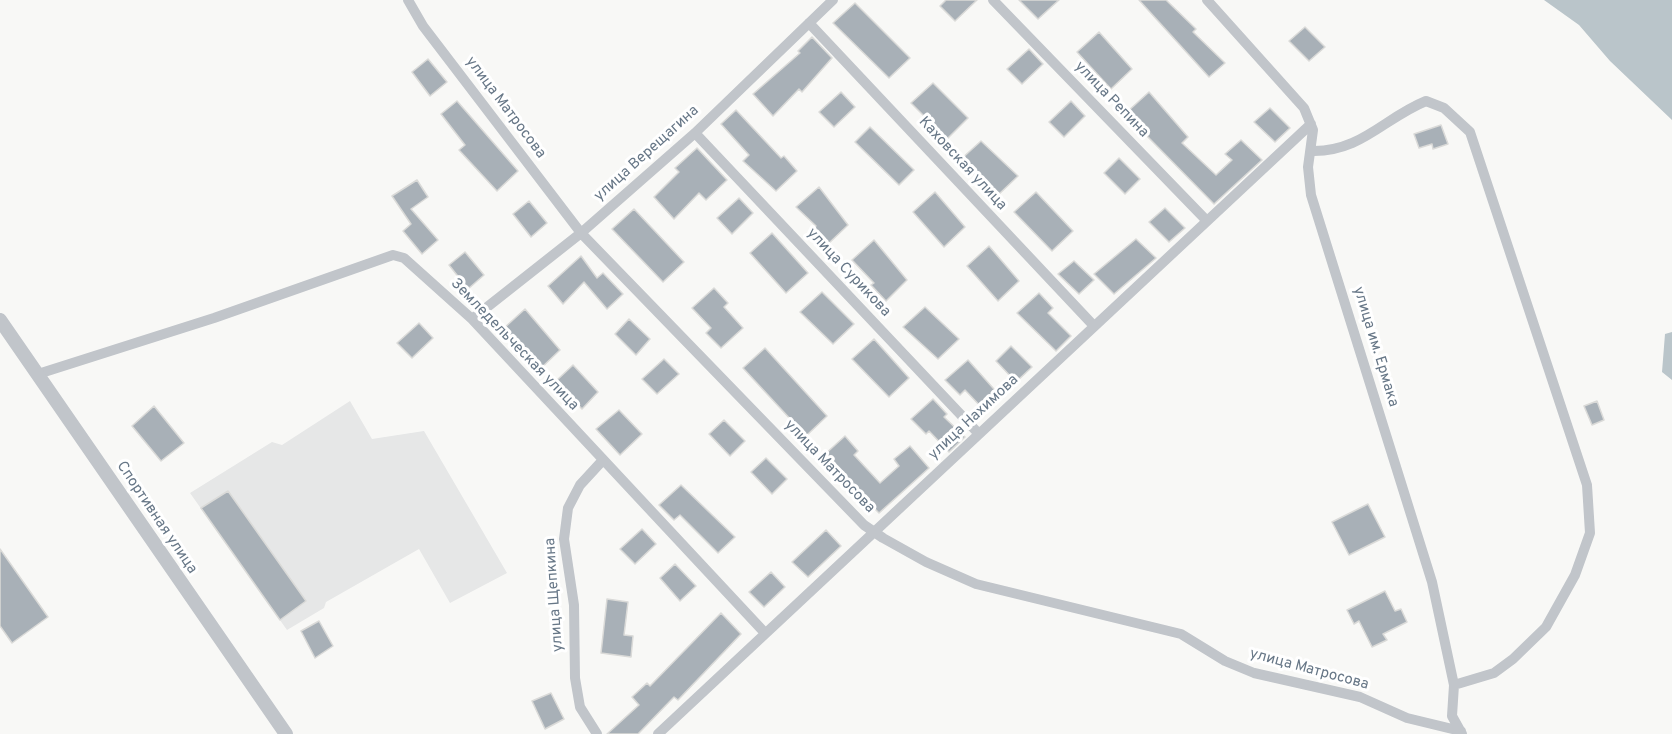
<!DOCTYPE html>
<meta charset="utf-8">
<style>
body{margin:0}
canvas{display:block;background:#f8f8f6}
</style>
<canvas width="1672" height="734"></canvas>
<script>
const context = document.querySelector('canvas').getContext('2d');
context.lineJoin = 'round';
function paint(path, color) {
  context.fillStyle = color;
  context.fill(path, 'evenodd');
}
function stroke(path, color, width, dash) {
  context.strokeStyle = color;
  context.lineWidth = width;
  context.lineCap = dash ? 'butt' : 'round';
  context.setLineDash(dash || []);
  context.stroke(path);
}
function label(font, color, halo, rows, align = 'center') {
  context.font = font + ' Overpass,sans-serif';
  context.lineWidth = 6;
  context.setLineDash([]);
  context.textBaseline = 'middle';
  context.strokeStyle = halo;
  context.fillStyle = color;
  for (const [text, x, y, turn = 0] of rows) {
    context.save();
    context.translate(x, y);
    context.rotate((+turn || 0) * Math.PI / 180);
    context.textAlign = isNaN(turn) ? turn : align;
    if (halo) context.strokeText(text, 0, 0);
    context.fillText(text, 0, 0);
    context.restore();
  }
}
paint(new Path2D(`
 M 350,401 L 372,439 L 424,431 L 507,573 L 450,603 L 419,549 L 326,602 L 324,608 L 287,630 L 190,493 L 272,442 L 282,445 Z`), '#e6e7e7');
paint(new Path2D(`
 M 1544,0 L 1672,0 L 1672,120 L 1610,61 L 1579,25 Z
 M 1672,332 L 1672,380 L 1662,372 L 1665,334 Z`), '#bac5ca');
const building = new Path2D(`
 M 946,0 L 977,0 L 955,21 L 940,6 Z
 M 1019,0 L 1059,0 L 1038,19 Z
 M 1139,0 L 1166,0 L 1196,29 L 1193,32 L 1225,63 L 1209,77 Z
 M 855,3 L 910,58 L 889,78 L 833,23 Z
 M 1305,27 L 1325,47 L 1309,61 L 1289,41 Z
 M 1099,32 L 1132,69 L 1111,89 L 1077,52 Z
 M 812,37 L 832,58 L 802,92 L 799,89 L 773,116 L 753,94 L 800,53 L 798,51 Z
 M 1029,49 L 1043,64 L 1022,84 L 1007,69 Z
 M 428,59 L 447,82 L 430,96 L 412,72 Z
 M 933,83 L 968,118 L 947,139 L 911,103 Z
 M 841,92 L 855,107 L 834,127 L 819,112 Z
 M 1149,92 L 1188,137 L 1182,143 L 1216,175 L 1232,160 L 1225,154 L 1241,140 L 1262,160 L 1214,204 L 1147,136 L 1149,134 L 1127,112 Z
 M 457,101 L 518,171 L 497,191 L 459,150 L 465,145 L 441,114 Z
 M 1071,101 L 1085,116 L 1064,137 L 1049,122 Z
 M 1270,108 L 1290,128 L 1275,142 L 1254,122 Z
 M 736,110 L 781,158 L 784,156 L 797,171 L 776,191 L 743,161 L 749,155 L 721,124 Z
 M 1441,125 L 1448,144 L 1433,149 L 1432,144 L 1419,148 L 1414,134 Z
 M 870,127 L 914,170 L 899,185 L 855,142 Z
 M 981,141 L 1018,176 L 997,196 L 959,161 Z
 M 697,148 L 727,180 L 706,200 L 699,193 L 674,219 L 654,197 L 679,172 L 675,168 Z
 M 1119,158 L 1140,179 L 1125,194 L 1104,173 Z
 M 417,180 L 428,197 L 411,209 L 438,240 L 422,254 L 403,231 L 411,224 L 392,196 Z
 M 819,187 L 848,225 L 827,245 L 812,229 L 816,226 L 796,207 Z
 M 935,192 L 965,227 L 944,247 L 913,212 Z
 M 1036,192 L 1073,231 L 1052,251 L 1014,212 Z
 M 739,198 L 753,213 L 732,234 L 717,218 Z
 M 529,201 L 547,223 L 531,237 L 513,214 Z
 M 1165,208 L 1185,228 L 1169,242 L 1149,222 Z
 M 634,209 L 684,262 L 663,282 L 612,229 Z
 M 772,233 L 808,273 L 786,293 L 750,253 Z
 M 1136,239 L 1156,258 L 1114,294 L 1094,274 Z
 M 874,240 L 907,280 L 886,301 L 871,285 L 874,283 L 852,260 Z
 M 989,246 L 1019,281 L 998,301 L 967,266 Z
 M 465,252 L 484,275 L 468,289 L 449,265 Z
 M 581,256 L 597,278 L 603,273 L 623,294 L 607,309 L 584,282 L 563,304 L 548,286 Z
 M 1074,261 L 1094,280 L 1079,294 L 1058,274 Z
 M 714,288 L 728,303 L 724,307 L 743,328 L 721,348 L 706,333 L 711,328 L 692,308 Z
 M 822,292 L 854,324 L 833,344 L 800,312 Z
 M 1039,293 L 1053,308 L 1048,313 L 1071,336 L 1056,351 L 1017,313 Z
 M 925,307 L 959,339 L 938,359 L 903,327 Z
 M 525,309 L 560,350 L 539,370 L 503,329 Z
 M 629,319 L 650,339 L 636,355 L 615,334 Z
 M 419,323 L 433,338 L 412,358 L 397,343 Z
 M 874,339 L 909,378 L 889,397 L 852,359 Z
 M 1011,346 L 1032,367 L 1016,382 L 996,361 Z
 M 765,348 L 827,416 L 806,436 L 743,368 Z
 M 664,359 L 679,374 L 657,394 L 642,379 Z
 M 968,360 L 1001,397 L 986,412 L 965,390 L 960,395 L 945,380 Z
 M 573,365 L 598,392 L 582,409 L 556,381 Z
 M 933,399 L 947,414 L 944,417 L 965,437 L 949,452 L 929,431 L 926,434 L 911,419 Z
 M 1597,401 L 1604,420 L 1592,425 L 1584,406 Z
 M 154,406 L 184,443 L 161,461 L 132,426 Z
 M 619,410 L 642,434 L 620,455 L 596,429 Z
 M 724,420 L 745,441 L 730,456 L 709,434 Z
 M 845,436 L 858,451 L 854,455 L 880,483 L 899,466 L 894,459 L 910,446 L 929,468 L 879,513 L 863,497 L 858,503 L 843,487 L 848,482 L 823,456 Z
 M 766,458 L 787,479 L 772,494 L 751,472 Z
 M 681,485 L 735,537 L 718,553 L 680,515 L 674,520 L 659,505 Z
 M 228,491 L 306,601 L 280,620 L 201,508 Z
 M 1368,504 L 1385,537 L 1349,555 L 1332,522 Z
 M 642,529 L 656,544 L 635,564 L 620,549 Z
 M 826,530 L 841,546 L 808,577 L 792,562 Z
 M 0,549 L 48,617 L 12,643 L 0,626 Z
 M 675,564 L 696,586 L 680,601 L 660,578 Z
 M 771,572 L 785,587 L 764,607 L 749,592 Z
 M 1385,591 L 1395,611 L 1401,609 L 1407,622 L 1383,634 L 1387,640 L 1372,647 L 1359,621 L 1354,624 L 1347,610 Z
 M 607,599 L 628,602 L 624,635 L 633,636 L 631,657 L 601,653 Z
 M 721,613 L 741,634 L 678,700 L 674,697 L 638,734 L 607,734 L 639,705 L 632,697 L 647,683 L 650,686 Z
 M 319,621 L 333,646 L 315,658 L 301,631 Z
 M 551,693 L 564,719 L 545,729 L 532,701 Z`);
paint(building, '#a8b0b7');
stroke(building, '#dadad8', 1.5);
stroke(new Path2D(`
 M 408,0 L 423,26 L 581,233 L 864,525 L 883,538 L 926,562 L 976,584 L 1181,634 L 1225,661 L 1254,673 L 1360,697 L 1407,718 L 1461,731
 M 993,0 L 1207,221
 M 1207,0 L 1304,108 L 1313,130 L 1308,167 L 1311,195 L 1432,582 L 1454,685 L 1452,716 L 1462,734
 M 809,23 L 1094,326
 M 695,133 L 979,434
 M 1312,151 C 1361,152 1384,118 1426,101 L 1444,108 L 1470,132 L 1587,485 L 1590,533 L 1575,575 L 1546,627 L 1513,659 L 1494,673 L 1454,685
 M 472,319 L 581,233 L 695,133 L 833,0
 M 38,374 L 214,318 L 393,255 L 404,258 L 472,319 L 765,633
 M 597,734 L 580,707 L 575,678 L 574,605 L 564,539 L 568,508 L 580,485 L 603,460
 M 658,734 L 1311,124`), '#c1c5ca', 10);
stroke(new Path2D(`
 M 0,320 L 286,734`), '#c1c5ca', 14);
label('15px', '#677787', '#fff', [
 ["улица Репина",1111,100,46],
 ["улица Матросова",505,108,53],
 ["улица Верещагина",647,154,-42],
 ["Каховская улица",962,164,47],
 ["улица Сурикова",848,273,47],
 ["Земледельческая улица",514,345,46],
 ["улица им. Ермака",1375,347,73],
 ["улица Нахимова",974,418,-43],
 ["улица Матросова",829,467,46],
 ["Спортивная улица",156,518,56],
 ["улица Щепкина",555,595,-94],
 ["улица Матросова",1309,670,15]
]);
</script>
